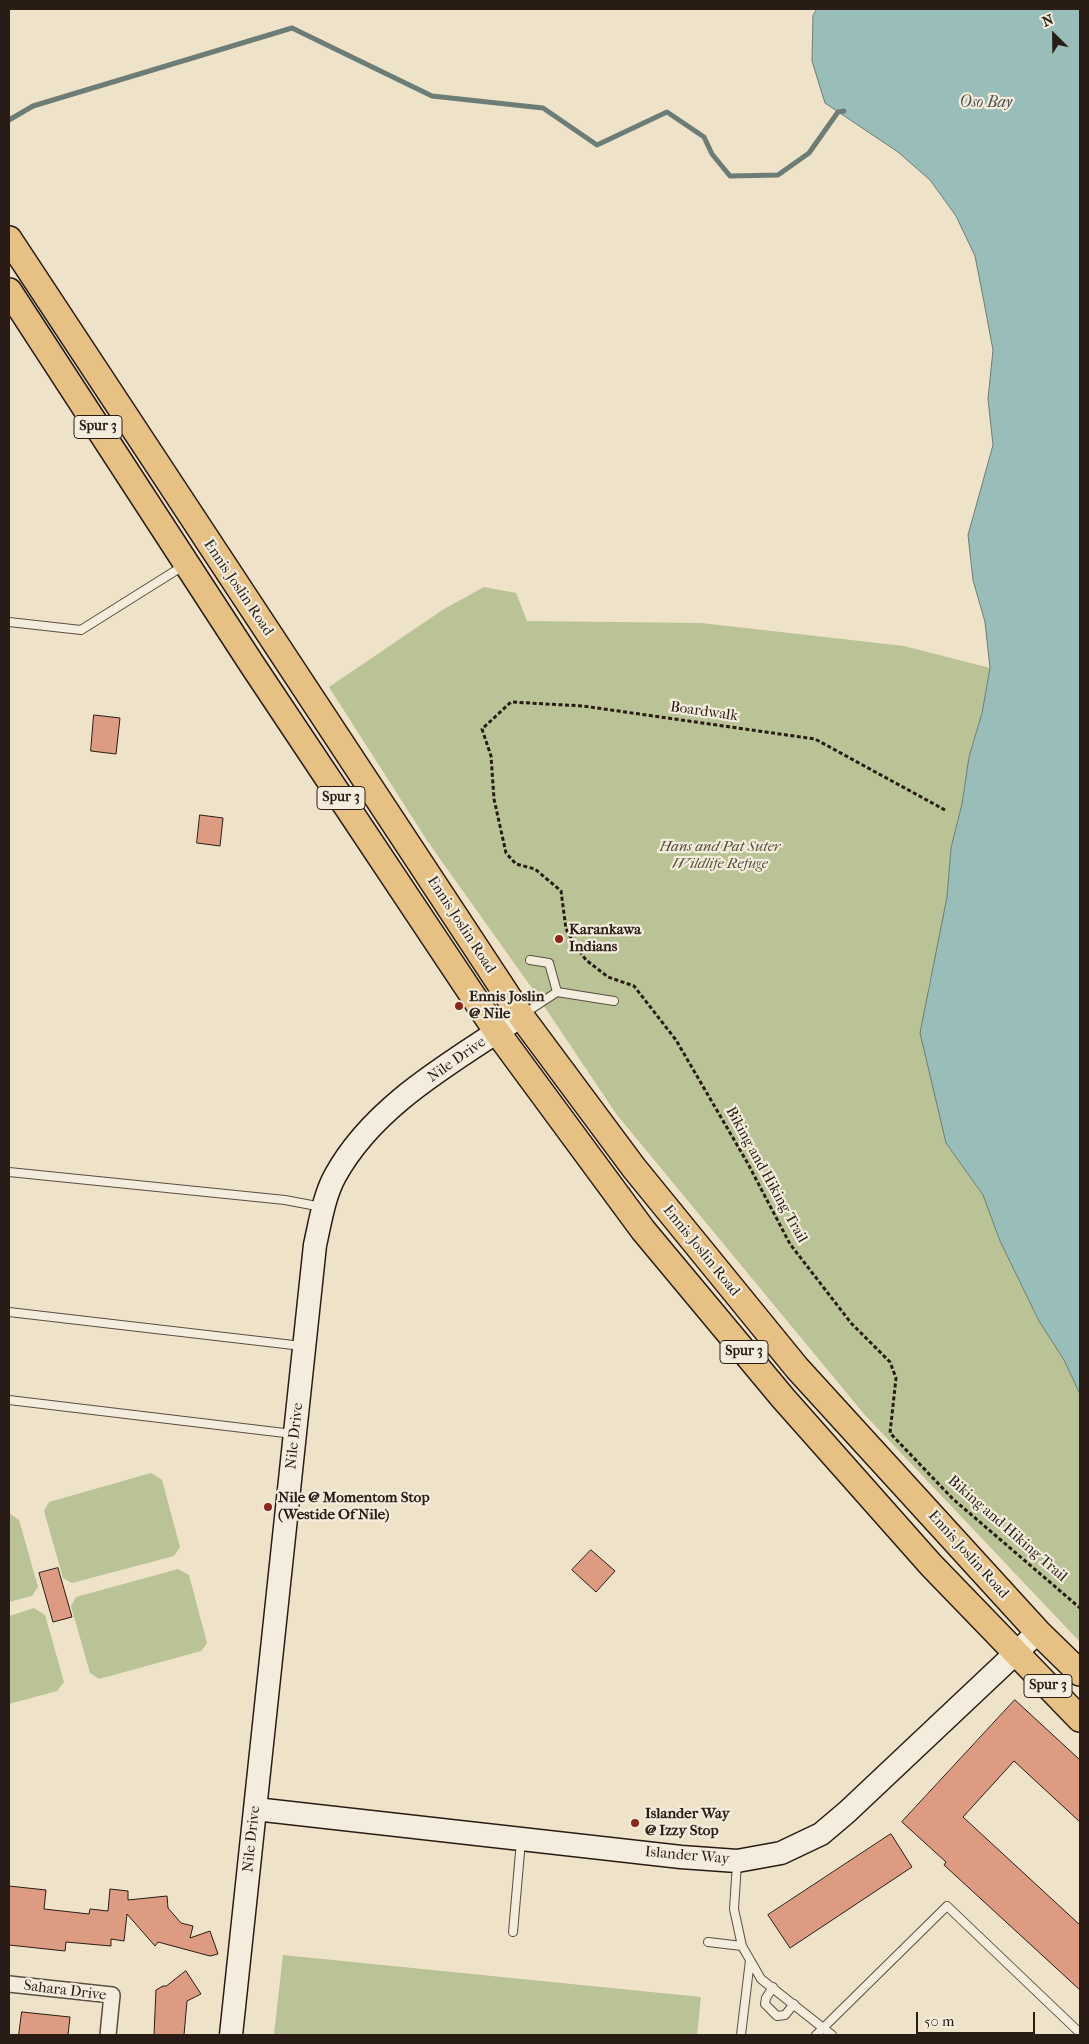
<!DOCTYPE html>
<style>
body{margin:0}
#map{position:relative;width:1089px;height:2044px;overflow:hidden;background:#eee2c9;font-family:"IM FELL French Canon",serif}
canvas{display:block}
.frame{position:absolute;inset:0;border:10px solid #291c15;pointer-events:none}
.north{position:absolute;left:1029px;top:10px;width:50px;height:50px;-webkit-text-stroke:4px #f4ecdc;paint-order:stroke;rotate:337deg;font-size:14px;font-weight:700;line-height:20px;text-align:center;color:#291c15}
.north::after{content:'';display:block;margin:auto;width:18px;height:22px;background:#291c15;clip-path:polygon(50% 0,100% 100%,50% 72%,0 100%)}
.scale{position:absolute;left:916px;top:2012px;width:119px;height:22px;box-sizing:border-box;border:2px solid #291c15;border-top:0;padding-left:6px;font-size:15px;line-height:18px;white-space:nowrap;color:#291c15;-webkit-text-stroke:4px #f4ecdc;paint-order:stroke}
</style>
<div id="map">
<canvas width="1089" height="2044"></canvas>
<div class="frame"></div>
<div class="north">N</div>
<div class="scale">50 m</div>
</div>
<script>
const context = document.querySelector('canvas').getContext('2d');
context.lineJoin = 'round';
function paint(path, color) {
  context.fillStyle = color;
  context.fill(path, 'evenodd');
}
function stroke(path, color, width, dash) {
  context.strokeStyle = color;
  context.lineWidth = width;
  context.lineCap = dash ? 'butt' : 'round';
  context.setLineDash(dash || []);
  context.stroke(path);
}
function label(font, color, halo, rows, align = 'center') {
  context.font = font + ' "IM FELL French Canon",serif';
  context.lineWidth = 4.5;
  context.setLineDash([]);
  context.textBaseline = 'middle';
  context.strokeStyle = halo;
  context.fillStyle = color;
  for (const [text, x, y, turn = 0] of rows) {
    context.save();
    context.translate(x, y);
    context.rotate((+turn || 0) * Math.PI / 180);
    context.textAlign = isNaN(turn) ? turn : align;
    if (halo) context.strokeText(text, 0, 0);
    context.fillText(text, 0, 0);
    context.restore();
  }
}
paint(new Path2D(`
 M 484,587 L 516,593 L 527,621 L 701,623 L 904,646 L 990,668 L 982,713 L 969,757 L 962,804 L 951,848 L 947,897 L 939,943 L 928,988 L 946,1143 L 983,1195 L 1000,1241 L 1039,1321 L 1064,1360 L 1080,1394 L 1080,1642 L 864,1414 L 617,1115 L 534,991 L 428,842 L 329,687 L 444,609 Z
 M 151,1473 L 162,1480 L 180,1547 L 174,1556 L 72,1583 L 63,1578 L 44,1511 L 49,1502 Z
 M 9,1513 L 19,1520 L 38,1587 L 32,1596 L 9,1602 Z
 M 178,1569 L 189,1575 L 207,1643 L 201,1651 L 99,1679 L 90,1673 L 71,1606 L 76,1597 Z
 M 34,1608 L 45,1615 L 64,1682 L 57,1691 L 9,1704 L 9,1616 Z
 M 283,1955 L 701,1997 L 697,2035 L 274,2035 Z`), '#bac395');
const water = new Path2D(`
 M 817,9 L 1080,9 L 1080,1394 L 1064,1360 L 1039,1321 L 1000,1241 L 983,1195 L 946,1143 L 920,1033 L 947,897 L 951,848 L 962,804 L 969,757 L 982,713 L 990,668 L 985,622 L 973,580 L 968,535 L 993,445 L 988,399 L 993,350 L 984,302 L 975,256 L 956,216 L 930,180 L 898,152 L 825,103 L 812,61 L 813,16 Z`);
paint(water, '#99bdb8');
stroke(water, '#6c7d77', 1);
stroke(new Path2D(`
 M 9,120 L 33,106 L 292,28 L 432,96 L 543,108 L 597,145 L 667,112 L 704,137 L 712,154 L 730,176 L 778,175 L 809,153 L 838,112 L 844,111`), '#6c7d77', 5);
const building = new Path2D(`
 M 94,715 L 120,718 L 116,754 L 91,751 Z
 M 200,815 L 223,818 L 220,846 L 197,843 Z
 M 591,1550 L 615,1571 L 596,1592 L 572,1570 Z
 M 58,1568 L 72,1617 L 53,1622 L 39,1573 Z
 M 1015,1700 L 1080,1760 L 1080,1822 L 1014,1761 L 963,1817 L 1080,1925 L 1080,1990 L 944,1865 L 946,1862 L 902,1822 Z
 M 891,1834 L 912,1867 L 790,1948 L 768,1915 Z
 M 9,1886 L 46,1890 L 44,1909 L 89,1914 L 90,1909 L 108,1911 L 110,1889 L 128,1891 L 128,1900 L 167,1896 L 168,1908 L 181,1923 L 193,1926 L 190,1938 L 210,1931 L 218,1954 L 210,1956 L 158,1942 L 155,1946 L 127,1914 L 124,1941 L 111,1939 L 111,1946 L 66,1942 L 65,1951 L 9,1945 Z
 M 186,1971 L 201,1994 L 187,2001 L 184,2035 L 154,2035 L 156,1990 L 163,1986 L 166,1986 Z
 M 22,2012 L 70,2017 L 68,2035 L 19,2035 Z`);
paint(building, '#dd9b82');
stroke(building, '#291c15', 1);
const lane = new Path2D(`
 M 9,622 L 81,630 L 183,566
 M 557,992 L 614,1001
 M 522,1015 L 557,992 L 549,963 L 530,960
 M 9,1172 L 285,1200 L 322,1207
 M 9,1312 L 302,1346
 M 9,1400 L 293,1434
 M 737,1863 L 734,1909 L 742,1946 L 761,1979 L 832,2035
 M 513,1932 L 521,1841
 M 708,1942 L 742,1946
 M 773,1987 L 766,1998 L 765,2004 L 777,2016 L 785,2015 L 794,2004
 M 741,2035 L 750,1960
 M 816,2035 L 947,1906 L 1080,2033`);
const street = new Path2D(`
 M 9,1984 L 112,1995 L 108,2035`);
const secondary = new Path2D(`
 M 255,1809 L 681,1857 L 737,1861 L 781,1853 L 821,1834 L 847,1812 L 1038,1632
 M 231,2035 L 315,1245 C 320,1223 324,1196 335,1176 C 375,1103 455,1061 521,1016`);
const primary = new Path2D(`
 M 9,239 L 521,1016 L 634,1168 L 797,1368 L 1038,1632 L 1080,1673
 M 9,291 L 253,666 L 497,1032 L 643,1230 L 783,1398 L 931,1565 L 1080,1719`);
stroke(lane, '#5a4e42', 10);
stroke(street, '#5a4e42', 18);
stroke(secondary, '#291c15', 25);
stroke(primary, '#291c15', 28);
stroke(new Path2D(`
 M 945,810 L 815,739 L 583,706 L 511,702 L 482,729 L 491,756 L 494,799 L 506,853 L 516,864 L 535,869 L 561,891 L 566,929 L 575,945 L 586,960 L 608,977 L 634,986 L 676,1040 L 747,1162 L 790,1244 L 851,1323 L 890,1362 L 896,1378 L 890,1433 L 953,1499 L 1080,1608`), '#291c15', 3, [4, 2.5]);
stroke(lane, '#f4ecdc', 8);
stroke(street, '#f4ecdc', 15);
stroke(secondary, '#f4ecdc', 22);
stroke(primary, '#e7c184', 25);
for (const [x, y, r, color] of [
 [559,939,5,"#8f2418"],
 [459,1006,5,"#8f2418"],
 [268,1507,5,"#8f2418"],
 [635,1823,5,"#8f2418"]
]) {
  const dot = new Path2D();
  dot.arc(x, y, r, 0, 2 * Math.PI);
  context.fillStyle = color;
  context.fill(dot);
  stroke(dot, '#f4ecdc', 2);
}
for (const [x, y, w] of [
 [98,427,48],
 [341,798,48],
 [744,1352,48],
 [1048,1686,48]
]) {
  const box = new Path2D();
  box.roundRect(x - w / 2, y - 11.5, w, 23, 4);
  context.fillStyle = '#f4ecdc';
  context.fill(box);
  stroke(box, '#291c15', 1);
}
label('bold 14px', '#291c15', null, [
 ["Spur 3",98,427],
 ["Spur 3",341,798],
 ["Spur 3",744,1352],
 ["Spur 3",1048,1686]
]);
label('15px', '#291c15', '#f4ecdc', [
 ["Ennis Joslin Road",238,588,56],
 ["Boardwalk",704,712,8],
 ["Ennis Joslin Road",461,925,57],
 ["Nile Drive",457,1060,-35],
 ["Biking and Hiking Trail",766,1175,61],
 ["Ennis Joslin Road",701,1251,51],
 ["Nile Drive",295,1436,-84],
 ["Biking and Hiking Trail",1007,1529,41],
 ["Ennis Joslin Road",968,1555,48],
 ["Nile Drive",252,1839,-84],
 ["Islander Way",687,1856,5],
 ["Sahara Drive",65,1991,7]
]);
label('italic 15px', '#544e3b', '#f4ecdc', [
 ["Hans and Pat Suter",720,847],
 ["Wildlife Refuge",720,864]
]);
label('bold 15px', '#291c15', '#f4ecdc', [
 ["Karankawa",569,930],
 ["Indians",569,947],
 ["Ennis Joslin",469,997],
 ["@ Nile",469,1014],
 ["Nile @ Momentom Stop",278,1498],
 ["(Westide Of Nile)",278,1515],
 ["Islander Way",645,1814],
 ["@ Izzy Stop",645,1831]
], 'left');
label('italic 16px', '#50544e', '#f4ecdc', [
 ["Oso Bay",986,103]
]);
</script>
